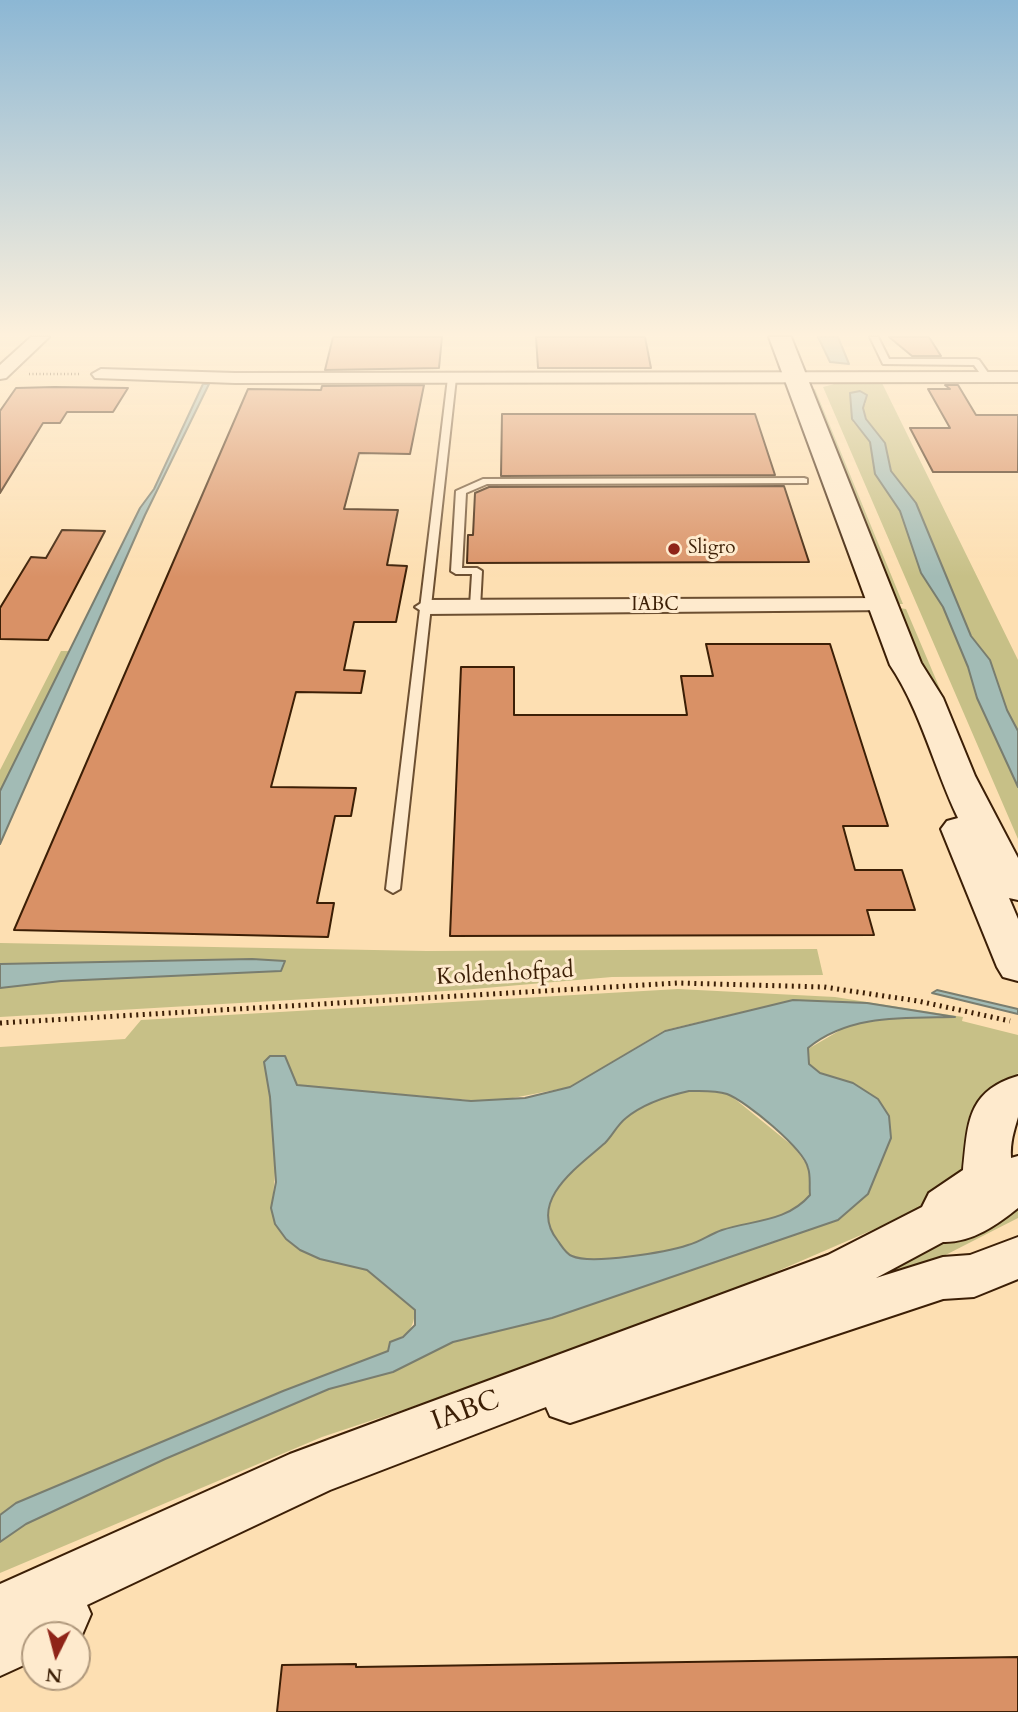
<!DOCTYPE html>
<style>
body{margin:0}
#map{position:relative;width:1018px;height:1712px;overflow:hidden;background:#fddfb2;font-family:Cardo,serif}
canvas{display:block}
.north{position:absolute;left:21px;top:1621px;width:70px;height:70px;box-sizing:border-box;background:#feeacd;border:2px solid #b0997d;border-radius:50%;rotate:186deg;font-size:19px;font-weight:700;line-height:28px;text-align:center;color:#3c1f06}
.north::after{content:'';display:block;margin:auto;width:24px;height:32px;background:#8f2418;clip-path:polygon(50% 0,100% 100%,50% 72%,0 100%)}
</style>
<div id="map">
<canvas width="1018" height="1712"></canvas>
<div class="north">N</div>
</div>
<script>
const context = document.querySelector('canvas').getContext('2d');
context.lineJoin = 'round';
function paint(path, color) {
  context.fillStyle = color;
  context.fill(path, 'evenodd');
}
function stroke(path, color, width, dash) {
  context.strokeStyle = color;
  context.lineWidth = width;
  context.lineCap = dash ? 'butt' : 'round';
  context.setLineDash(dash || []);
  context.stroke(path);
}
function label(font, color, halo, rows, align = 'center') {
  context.font = font + ' Cardo,serif';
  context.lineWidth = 6;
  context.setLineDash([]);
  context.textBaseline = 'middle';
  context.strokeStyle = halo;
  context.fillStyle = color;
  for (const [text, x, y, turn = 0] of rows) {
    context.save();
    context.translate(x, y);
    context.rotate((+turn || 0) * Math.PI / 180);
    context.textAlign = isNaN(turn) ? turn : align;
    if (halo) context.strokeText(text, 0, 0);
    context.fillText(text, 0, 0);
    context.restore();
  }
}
paint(new Path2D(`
 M 838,383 L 882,383 L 1018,660 L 1018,731 L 1007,710 L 990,660 L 971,636 L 916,503 L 891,471 L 885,443 L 868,422 L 863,408 L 866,403 L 852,411 L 853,422 L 870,442 L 875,474 L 900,511 L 921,573 L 943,607 L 968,667 L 977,698 L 1008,761 L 1018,787 L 1018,839 L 823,387 Z
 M 812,389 L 815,389 L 903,604 L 897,604 Z
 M 899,608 L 906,609 L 1000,830 L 976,800 Z
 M 61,651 L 70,651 L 0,791 L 0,770 Z
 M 0,943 L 427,951 L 817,949 L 823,975 L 612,977 L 462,990 L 0,1017 L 0,988 L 61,981 L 281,971 L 252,959 L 0,964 Z
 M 678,989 L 835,997 L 963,1017 L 962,1021 L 1018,1035 L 1018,1073 L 1009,1082 L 961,1181 L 921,1209 L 637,1332 L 322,1437 L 0,1573 L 0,1542 L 26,1524 L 165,1459 L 329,1389 L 393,1372 L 453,1342 L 552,1318 L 868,1194 L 875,1174 L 878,1099 L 853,1083 L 820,1073 L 809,1064 L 808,1049 L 849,1025 L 893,1018 L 949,1016 L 867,1003 L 793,1000 L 665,1030 L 570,1087 L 492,1102 L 297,1085 L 285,1056 L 264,1062 C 273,1109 280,1161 271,1208 L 300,1250 L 320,1259 L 367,1270 L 415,1310 C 414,1329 407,1336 390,1342 L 388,1351 L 283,1391 L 16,1503 L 0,1515 L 0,1047 L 125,1039 L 141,1020 Z
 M 689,1091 L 714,1091 L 730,1095 L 794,1147 L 809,1168 L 810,1195 C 787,1222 753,1220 722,1230 C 710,1234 700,1242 688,1245 C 667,1252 591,1265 572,1256 C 566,1254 561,1245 558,1241 C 526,1201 579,1166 605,1143 C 613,1135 617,1125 626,1118 C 644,1103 667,1097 689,1091 Z
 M 1018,1200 L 1018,1218 L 922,1267 L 727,1329 L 898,1264 Z`), '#c7c087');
const water = new Path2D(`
 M 818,337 L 838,337 L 849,364 L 830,362 Z
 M 203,384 L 209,384 L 145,515 L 0,844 L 0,791 L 140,508 L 154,489 Z
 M 860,391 L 867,395 L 863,408 L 866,419 L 885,443 L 891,471 L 916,503 L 971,636 L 990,660 L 1007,710 L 1018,731 L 1018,787 L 977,698 L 968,667 L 943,607 L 921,573 L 900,511 L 875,474 L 870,442 L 852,419 L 850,393 Z
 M 252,959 L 285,961 L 281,971 L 61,981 L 0,988 L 0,964 Z
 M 937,990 L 1018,1009 L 1018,1014 L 932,993 Z
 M 793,1000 L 867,1003 L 955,1017 C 905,1018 849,1014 808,1048 L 809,1064 L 820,1073 L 853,1083 L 878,1099 L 889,1116 L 891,1138 L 868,1194 L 838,1220 L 552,1318 L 453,1342 L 393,1372 L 329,1389 L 165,1459 L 26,1524 L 0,1542 L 0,1515 L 16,1503 L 283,1391 L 388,1351 L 390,1342 L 403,1337 L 415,1325 L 415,1310 L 367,1270 L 320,1259 L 300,1250 L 286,1239 L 275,1224 L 271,1208 L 276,1182 L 270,1097 L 264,1062 L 270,1056 L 285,1056 L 297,1085 L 471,1101 L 525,1098 L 570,1087 L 665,1031 ZM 689,1091 C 702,1091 715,1090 727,1094 C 746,1101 804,1149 808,1168 C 811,1176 809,1187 810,1195 C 787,1222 753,1220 722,1230 C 710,1234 700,1242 688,1245 C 667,1252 591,1265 572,1256 C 566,1254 561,1245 558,1241 C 526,1201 579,1166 605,1143 C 613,1135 617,1125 626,1118 C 644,1103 667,1096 689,1091 Z`);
paint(water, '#a2bbb5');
stroke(water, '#797d6f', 2);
const building = new Path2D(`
 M 333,337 L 442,337 L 439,368 L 325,370 Z
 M 536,337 L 645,337 L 651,368 L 538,368 Z
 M 889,337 L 929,337 L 941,356 L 912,356 Z
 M 424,385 L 410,454 L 359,453 L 344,509 L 398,510 L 387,565 L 407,566 L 396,622 L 354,622 L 344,670 L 365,671 L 361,693 L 296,692 L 271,787 L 356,788 L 351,816 L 335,816 L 317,903 L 334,903 L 328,937 L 14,930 L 248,389 L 321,390 L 322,386 Z
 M 945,385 L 958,385 L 976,415 L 1018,415 L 1018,472 L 933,472 L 910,428 L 950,428 L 928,389 L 950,389 Z
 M 54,387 L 128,388 L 113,412 L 67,412 L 60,423 L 43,423 L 0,493 L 0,411 L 16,388 Z
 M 502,414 L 755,414 L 775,475 L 501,476 Z
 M 784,486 L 809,562 L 467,563 L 468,535 L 473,535 L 475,493 L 489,487 Z
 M 62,530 L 105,531 L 48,640 L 0,639 L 0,608 L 31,557 L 46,558 Z
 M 706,644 L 830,644 L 888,826 L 843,826 L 855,870 L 902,870 L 915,910 L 867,910 L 874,935 L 450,936 L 461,667 L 514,667 L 514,715 L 687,715 L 681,676 L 713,676 Z
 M 1018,1657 L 1018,1712 L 277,1712 L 282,1665 L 356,1664 L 356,1667 Z`);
paint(building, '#d99166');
stroke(building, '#3c1f06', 2);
const lane = new Path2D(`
 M 870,337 L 878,337 L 889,359 L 976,359 L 979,360 L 991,377 L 984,379 L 974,365 L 883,364 Z
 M 452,375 L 456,378 L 400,889 L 393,893 L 386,889 L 448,378 Z
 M 804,478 L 807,479 L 807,483 L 487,484 L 466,493 L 462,568 L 477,568 L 482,571 L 480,608 L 472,608 L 470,606 L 472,574 L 456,574 L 451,571 L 456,491 L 483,479 Z`);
const street = new Path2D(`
 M 31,337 L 49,337 L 6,378 L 0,379 L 0,365 Z
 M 101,369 L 235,373 L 1018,372 L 1018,382 L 235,383 L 95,378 L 92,374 Z
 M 884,598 L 895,605 L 892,610 L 426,614 L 415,607 L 426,600 Z`);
const secondary = new Path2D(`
 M 769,337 L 791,337 L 921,663 L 943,698 L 975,776 L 1018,858 L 1018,900 L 1009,898 L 1018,919 L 1018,981 L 1003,977 L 997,967 L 941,829 L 947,821 L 958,818 C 934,768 921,711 890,665 Z
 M 1018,1076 C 1018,1088 1018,1106 1018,1117 C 1014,1131 1010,1142 1011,1158 L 1018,1156 L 1018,1208 C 997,1225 971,1243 943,1242 L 876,1278 L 943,1257 L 970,1255 L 1018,1237 L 1018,1279 L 974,1297 L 943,1299 L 570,1423 L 550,1416 L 546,1407 L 330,1490 L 87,1605 L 91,1614 L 82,1635 L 77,1638 L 77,1635 L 35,1635 L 35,1660 L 0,1676 L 0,1584 L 290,1454 L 828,1255 L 922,1207 L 929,1193 L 963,1170 C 968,1125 966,1091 1018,1076 Z`);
stroke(lane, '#6c4f31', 4);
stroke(street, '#6c4f31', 4);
stroke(secondary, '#3c1f06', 4);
stroke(new Path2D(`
 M 29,374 L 79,374`), '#3c1f06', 2.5, [1, 2.5]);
stroke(new Path2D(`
 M 0,1023 L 678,983 L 824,987 L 918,1001 L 1010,1021`), '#3c1f06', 5, [2, 4.5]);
paint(lane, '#feeacd');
paint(street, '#feeacd');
paint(secondary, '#feeacd');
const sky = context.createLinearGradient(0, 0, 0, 577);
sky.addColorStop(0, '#8cb7d4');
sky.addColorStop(0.58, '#fef1dc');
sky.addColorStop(1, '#fef1dc00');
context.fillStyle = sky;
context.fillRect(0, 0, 1018, 577);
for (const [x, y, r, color] of [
 [674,549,7,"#8f2418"]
]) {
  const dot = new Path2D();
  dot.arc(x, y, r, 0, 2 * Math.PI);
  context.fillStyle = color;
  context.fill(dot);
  stroke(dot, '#feeacd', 2.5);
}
label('19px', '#3c1f06', '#feeacd', [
 ["Sligro",688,549]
], 'left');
label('19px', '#3c1f06', '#feeacd', [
 ["IABC",655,606]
]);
label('23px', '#3c1f06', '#feeacd', [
 ["Koldenhofpad",505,975,-3]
]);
label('28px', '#3c1f06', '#feeacd', [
 ["IABC",466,1412,-20]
]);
</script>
